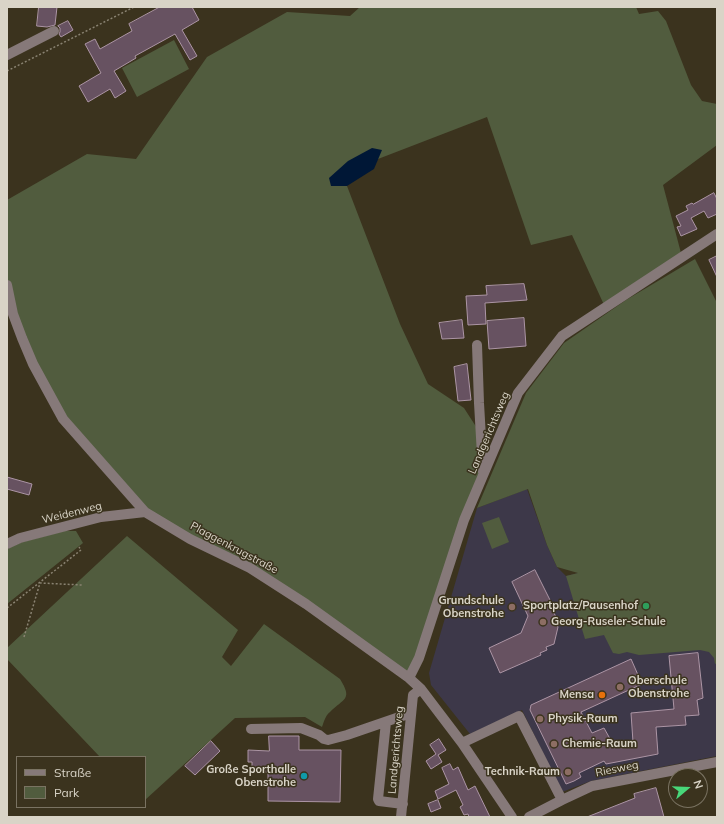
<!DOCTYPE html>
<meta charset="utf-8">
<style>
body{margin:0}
#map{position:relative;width:724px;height:824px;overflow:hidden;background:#3b331e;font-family:Mulish,sans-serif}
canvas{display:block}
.frame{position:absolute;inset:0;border:8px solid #d9d4c7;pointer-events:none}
.legend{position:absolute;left:16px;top:756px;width:130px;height:52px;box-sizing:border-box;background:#3b331e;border:1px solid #7a7362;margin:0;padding:5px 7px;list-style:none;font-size:12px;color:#d9d4c7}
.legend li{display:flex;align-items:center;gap:8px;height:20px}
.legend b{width:20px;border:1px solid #7a7362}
.north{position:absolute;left:668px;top:768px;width:40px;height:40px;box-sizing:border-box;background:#3b331e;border:1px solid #7a7362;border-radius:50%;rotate:71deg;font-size:11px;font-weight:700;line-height:16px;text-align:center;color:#d9d4c7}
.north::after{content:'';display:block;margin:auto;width:14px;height:18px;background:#48d779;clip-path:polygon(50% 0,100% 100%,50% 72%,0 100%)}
</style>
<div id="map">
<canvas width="724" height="824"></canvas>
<div class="frame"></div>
<ul class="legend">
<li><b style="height:5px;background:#867979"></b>Straße</li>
<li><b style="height:11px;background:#515c3e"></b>Park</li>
</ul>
<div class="north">N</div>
</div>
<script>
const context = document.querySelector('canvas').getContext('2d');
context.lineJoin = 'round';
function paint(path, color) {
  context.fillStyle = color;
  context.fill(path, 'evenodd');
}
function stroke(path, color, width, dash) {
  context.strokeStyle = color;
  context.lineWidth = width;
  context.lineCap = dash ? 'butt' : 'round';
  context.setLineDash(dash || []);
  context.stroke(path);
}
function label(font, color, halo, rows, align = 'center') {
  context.font = font + ' Mulish,sans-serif';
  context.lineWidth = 3;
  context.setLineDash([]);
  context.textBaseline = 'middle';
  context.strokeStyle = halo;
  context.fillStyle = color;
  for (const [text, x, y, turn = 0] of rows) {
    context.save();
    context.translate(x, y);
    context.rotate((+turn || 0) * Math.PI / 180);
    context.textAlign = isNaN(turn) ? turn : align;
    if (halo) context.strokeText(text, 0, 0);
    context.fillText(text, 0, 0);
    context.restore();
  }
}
paint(new Path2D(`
 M 527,489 L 547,545 L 557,567 L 566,576 L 717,541 L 717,756 L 591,781 L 562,792 L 522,710 L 470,734 L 431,685 L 429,673 L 477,508 Z`), '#3d3849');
paint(new Path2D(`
 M 360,7 L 636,7 L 639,14 L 658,11 L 666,21 L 691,85 L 702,101 L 717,104 L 717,145 L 663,185 L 681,253 L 605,307 L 572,235 L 531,245 L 487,117 L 378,159 L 331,186 L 347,186 L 400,324 L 428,384 L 464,408 L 493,453 L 409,678 L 306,604 L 145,512 L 63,419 L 35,368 L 7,285 L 7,200 L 87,154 L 136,159 L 207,57 L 287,12 L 350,16 Z
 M 174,40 L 189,69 L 137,97 L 122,68 Z
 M 695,259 L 717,303 L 717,663 L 715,664 L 714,658 L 709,652 L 700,650 L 639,655 L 627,652 L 619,654 L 613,653 L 604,635 L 585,639 L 566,576 L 578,573 L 557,567 L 547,545 L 528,489 L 477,508 L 526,393 L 564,343 L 626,300 Z
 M 499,517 L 509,542 L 492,549 L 482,523 Z
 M 64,531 L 76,531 L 83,543 L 7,604 L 7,549 L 22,542 Z
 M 127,536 L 238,630 L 222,657 L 231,666 L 264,624 L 340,679 C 353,700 344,698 330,712 C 325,716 324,722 322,727 L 305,717 L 235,718 L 145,800 L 145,757 L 100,757 L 7,659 L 7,648 Z`), '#515c3e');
paint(new Path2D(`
 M 372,148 L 382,150 L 374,169 L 347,186 L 331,186 L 329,178 L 348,161 Z`), '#001736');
const building = new Path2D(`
 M 39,7 L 57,7 L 55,25 L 47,27 L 37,26 Z
 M 160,7 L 192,7 L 199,20 L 182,30 L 197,56 L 190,60 L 175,34 L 135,56 L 136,58 L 114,71 L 126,91 L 115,98 L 110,89 L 88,102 L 79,86 L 101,73 L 85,44 L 95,39 L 100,49 L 132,31 L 129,24 Z
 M 68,21 L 73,30 L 61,37 L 59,34 L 60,32 L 60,28 L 58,26 Z
 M 714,193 L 717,199 L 717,214 L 708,218 L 704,211 L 691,218 L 697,229 L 681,236 L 677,227 L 681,226 L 676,216 L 688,210 L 686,206 L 692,203 L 693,204 Z
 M 717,256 L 717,277 L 709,260 Z
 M 524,284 L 527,300 L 485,303 L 486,324 L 468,325 L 466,296 L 487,295 L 486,286 Z
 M 524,318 L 526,346 L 489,349 L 487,321 Z
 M 462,320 L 464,338 L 442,339 L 439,323 Z
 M 467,364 L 471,400 L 458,401 L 454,367 Z
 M 7,477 L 32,484 L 29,495 L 7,489 Z
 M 535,570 L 555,610 L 553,611 L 557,619 L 554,620 L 558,627 L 554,644 L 546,647 L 547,650 L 540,653 L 541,655 L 500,673 L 489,648 L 521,633 L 528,616 L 512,582 Z
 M 698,653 L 703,698 L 697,700 L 699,715 L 685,716 L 686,725 L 656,727 L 658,754 L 606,764 L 604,761 L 579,773 L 581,777 L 574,781 L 566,784 L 530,710 L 531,705 L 631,659 L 642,684 L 581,712 L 592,733 L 604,728 L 614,746 L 633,742 L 631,713 L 674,709 L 669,656 Z
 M 269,736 L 299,736 L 299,750 L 341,750 L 340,802 L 268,801 L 268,772 L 252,772 L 252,762 L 248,762 L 248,750 L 269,751 Z
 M 439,739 L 446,750 L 438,755 L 442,762 L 431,769 L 426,761 L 436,754 L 430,745 Z
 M 211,741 L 220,751 L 195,775 L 185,766 Z
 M 450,764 L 453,770 L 458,767 L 468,790 L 475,786 L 490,817 L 469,817 L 468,814 L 464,815 L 460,807 L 463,805 L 456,790 L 438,799 L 435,791 L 449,784 L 442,768 Z
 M 656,788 L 664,817 L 587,817 L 635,798 L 634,794 Z
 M 438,800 L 441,808 L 431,812 L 428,804 Z`);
paint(building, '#675261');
stroke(building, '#ac95a5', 1);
stroke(new Path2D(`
 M 7,71 L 134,7
 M 7,608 L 81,550 L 79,547
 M 24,637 L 40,583 L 82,585`), '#8a8372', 1.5, [2, 2]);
stroke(new Path2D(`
 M 7,55 L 54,31
 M 7,285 L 13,314 L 22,338 L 33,364 L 63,419 L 145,512 L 190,539 L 250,568 L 306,604 L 409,678 L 421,689 L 462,743 L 512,817
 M 477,345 L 479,403 L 483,472
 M 7,544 L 20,538 L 101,517 L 145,512
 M 409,678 L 419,658 L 464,520 L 518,393 L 562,336 L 717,234
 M 386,722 L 378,799 L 379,801 L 403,804
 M 251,729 L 301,728 L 319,735 L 324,739 L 328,740 L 347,735 L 411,713
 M 462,743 L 519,716 L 562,800
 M 401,817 L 413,695 L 421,689
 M 529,817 L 562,800 L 592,786 L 717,762`), '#867979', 10);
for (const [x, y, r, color] of [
 [646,606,4,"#2e9e5b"],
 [512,607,4,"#8d6e63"],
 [543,622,4,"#8d6e63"],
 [620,687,4,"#8d6e63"],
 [602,695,4,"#e8710a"],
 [540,719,4,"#8d6e63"],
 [554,744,4,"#8d6e63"],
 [568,772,4,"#8d6e63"],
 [304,776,4,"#0f9aa8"]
]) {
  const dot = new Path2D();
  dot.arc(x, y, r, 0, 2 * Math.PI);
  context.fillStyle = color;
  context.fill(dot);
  stroke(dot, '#3b331e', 1.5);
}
label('11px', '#d9d4c7', '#3b331e', [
 ["Landgerichtsweg",489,433,-67],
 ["Weidenweg",72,513,-14],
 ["Plaggenkrugstraße",234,548,28],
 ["Landgerichtsweg",396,750,-85],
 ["Riesweg",617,769,-11]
]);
label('bold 11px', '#d9d4c7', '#3b331e', [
 ["Grundschule",504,601],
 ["Obenstrohe",504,614],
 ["Sportplatz/Pausenhof",638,606],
 ["Georg-Ruseler-Schule",551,622,"left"],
 ["Oberschule",628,681,"left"],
 ["Obenstrohe",628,694,"left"],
 ["Mensa",594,695],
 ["Physik-Raum",548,719,"left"],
 ["Chemie-Raum",562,744,"left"],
 ["Große Sporthalle",296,770],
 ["Obenstrohe",296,783],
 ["Technik-Raum",560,772]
], 'right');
</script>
